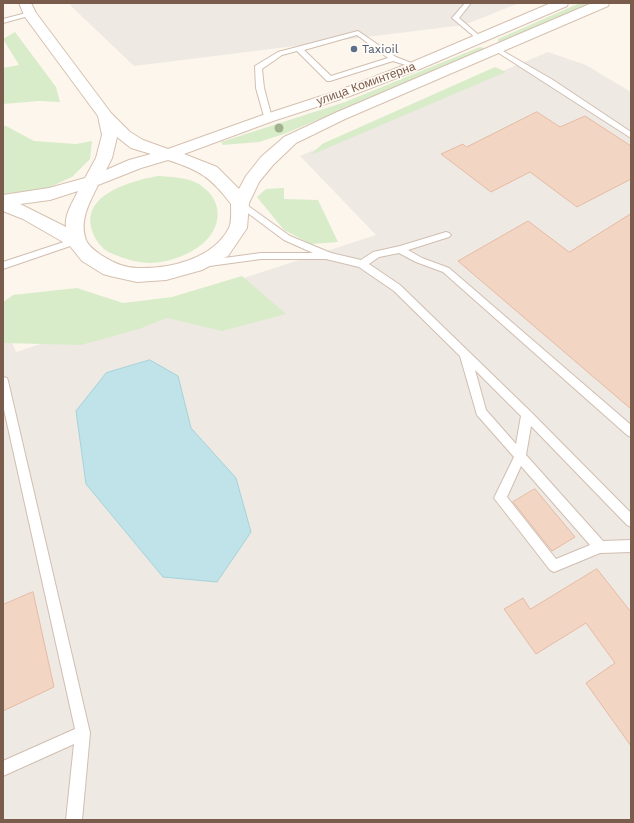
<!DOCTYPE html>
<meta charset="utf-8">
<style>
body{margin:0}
#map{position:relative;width:634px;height:823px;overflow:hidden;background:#fdf6ec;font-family:"Work Sans",sans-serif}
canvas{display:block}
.frame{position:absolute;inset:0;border:4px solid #7a5c4d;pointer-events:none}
</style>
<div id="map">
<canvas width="634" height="823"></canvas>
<div class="frame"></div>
</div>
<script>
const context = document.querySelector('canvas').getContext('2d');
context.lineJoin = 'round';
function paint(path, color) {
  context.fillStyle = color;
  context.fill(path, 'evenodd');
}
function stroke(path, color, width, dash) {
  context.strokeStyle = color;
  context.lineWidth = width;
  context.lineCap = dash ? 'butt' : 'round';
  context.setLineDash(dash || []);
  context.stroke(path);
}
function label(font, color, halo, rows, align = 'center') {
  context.font = font + ' "Work Sans",sans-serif';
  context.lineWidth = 3.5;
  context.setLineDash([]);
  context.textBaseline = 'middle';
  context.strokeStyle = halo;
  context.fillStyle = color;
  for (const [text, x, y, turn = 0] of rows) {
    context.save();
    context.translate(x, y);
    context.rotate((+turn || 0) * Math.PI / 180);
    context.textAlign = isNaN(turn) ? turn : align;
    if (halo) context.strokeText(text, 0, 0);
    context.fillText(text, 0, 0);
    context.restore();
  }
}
paint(new Path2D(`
 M 70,3 L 519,3 L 464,25 L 134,66 L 72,7 Z
 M 548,52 L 586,65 L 631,92 L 631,820 L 3,820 L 3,320 L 16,352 L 376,235 L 300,156 Z`), '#efe9e4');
paint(new Path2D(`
 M 580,3 L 592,3 L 503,42 L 498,42 L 498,39 Z
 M 15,32 L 56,87 L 60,102 L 39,101 L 3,104 L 3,68 L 19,65 L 3,39 Z
 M 480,47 L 484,48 L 482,51 L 284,134 L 259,142 L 223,145 L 221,142 L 345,102 Z
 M 495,67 L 506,72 L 311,155 L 322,144 Z
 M 3,126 L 6,126 L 34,141 L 76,144 L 92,141 L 90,159 L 72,177 L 41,191 L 3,197 Z
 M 158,176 C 171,177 185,177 197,183 C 206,188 215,197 217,208 C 223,242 180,262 151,263 C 138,263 125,259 113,254 C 104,251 96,242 93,233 C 78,195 131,181 158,176 Z
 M 284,188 L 284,199 L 318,200 L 338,242 L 311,244 L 284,230 L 257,197 L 266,189 Z
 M 242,276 L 286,314 L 222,331 L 167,318 L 139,329 L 81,345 L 3,343 L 3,302 L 13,295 L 77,288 L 123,303 L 172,297 Z`), '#d8ecc9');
const water = new Path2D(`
 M 150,360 L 178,376 L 191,428 L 236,478 L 251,532 L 217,582 L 163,577 L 86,484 L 76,411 L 106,373 Z`);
paint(water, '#bfe3e8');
stroke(water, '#a5d3da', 1);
const building = new Path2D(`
 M 537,112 L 560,127 L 585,116 L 631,146 L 631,179 L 577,207 L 530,172 L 491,192 L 441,154 L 463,144 L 466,147 Z
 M 631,214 L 631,409 L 458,261 L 528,221 L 569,252 Z
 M 535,489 L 575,537 L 552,551 L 513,502 Z
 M 597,569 L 631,612 L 631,746 L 586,683 L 615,663 L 586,623 L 536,654 L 504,609 L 523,598 L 530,609 Z
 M 33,592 L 54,687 L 3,711 L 3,605 Z`);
paint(building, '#f3d5c3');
stroke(building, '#e6bba3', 1);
const lane = new Path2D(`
 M 465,3 L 471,3 L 459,18 L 481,37 L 481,39 L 477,39 L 452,18 Z
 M 30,12 L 33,14 L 32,15 L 3,23 L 3,19 Z
 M 358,31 L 396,57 L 419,66 L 415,68 L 393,61 L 330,81 L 327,81 L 297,51 L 282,55 L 262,69 L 264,88 L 272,118 L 271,120 L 265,120 L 256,88 L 255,66 L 278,52 ZM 357,35 L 388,58 L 331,76 L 304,50 Z
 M 496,47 L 553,80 L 631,132 L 631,138 L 494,50 L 494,48 Z
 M 240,200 L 290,236 L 331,253 L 361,260 L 373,252 L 400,246 L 446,232 L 449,233 L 451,235 L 449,237 L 408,250 L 422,258 L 449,268 L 631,425 L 631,437 L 627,435 L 443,272 L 416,262 L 399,253 L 379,257 L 369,264 L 400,285 L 531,412 L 631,513 L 631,527 L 627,525 L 531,426 L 526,455 L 603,541 L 631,540 L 631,552 L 600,553 L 554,572 L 550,570 L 494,498 L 514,457 L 477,415 L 460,356 L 394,291 L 359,267 L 326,259 L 261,259 L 202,267 L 199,266 L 197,264 L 199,262 L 202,261 L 261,253 L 313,253 L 284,240 L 237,205 L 236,203 ZM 475,370 L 521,416 L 516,444 L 486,410 ZM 521,466 L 590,545 L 556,559 L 507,497 Z
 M 76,238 L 79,239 L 81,241 L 79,243 L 3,269 L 3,262 Z
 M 3,377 L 7,378 L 8,381 L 90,733 L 82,820 L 66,820 L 74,744 L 3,776 L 3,761 L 75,729 L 3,405 Z`);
const secondary = new Path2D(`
 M 19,3 L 31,3 L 36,13 L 111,113 L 130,132 L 143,140 L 168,149 L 263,115 L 340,90 L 410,63 L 551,3 L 568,3 L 567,6 L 420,69 L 350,96 L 273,121 L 184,154 L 217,167 L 239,189 L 246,176 L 261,157 L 284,137 L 335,113 L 592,3 L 609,3 L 608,6 L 345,119 L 296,143 L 273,165 L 259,182 L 249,203 L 247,228 L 228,256 L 202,270 L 166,280 L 137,282 L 110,276 L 103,274 L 82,261 L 70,246 L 23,219 L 3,211 L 3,195 L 49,188 L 85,178 L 96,158 L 102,135 L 98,116 L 25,17 ZM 117,137 L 131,148 L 151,154 L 129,160 L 106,170 L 112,158 ZM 168,160 C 199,170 211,177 231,204 C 231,211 232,222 229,228 C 213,259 170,269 138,268 C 124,268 112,262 101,255 C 95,251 86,244 85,237 C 80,218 90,202 98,185 L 141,168 ZM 78,191 C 73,202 64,215 66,227 L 20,204 L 50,200 Z`);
stroke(lane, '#d1beb0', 2);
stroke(secondary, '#d6c0b0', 2);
paint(lane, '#fff');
paint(secondary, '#fff');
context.fillStyle = '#a0b28e';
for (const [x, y] of [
 [279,128]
]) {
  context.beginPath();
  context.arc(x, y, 4.5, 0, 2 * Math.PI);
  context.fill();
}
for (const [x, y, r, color] of [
 [354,49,4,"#5c6f8a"]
]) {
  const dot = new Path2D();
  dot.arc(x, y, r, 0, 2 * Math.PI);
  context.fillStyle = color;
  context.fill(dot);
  stroke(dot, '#fffaf3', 1.5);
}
label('12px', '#4e5e75', '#fffaf3', [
 ["Taxioil",362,49]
], 'left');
label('12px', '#7a5c4d', '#fffaf3', [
 ["улица Коминтерна",366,84,-20]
]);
</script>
